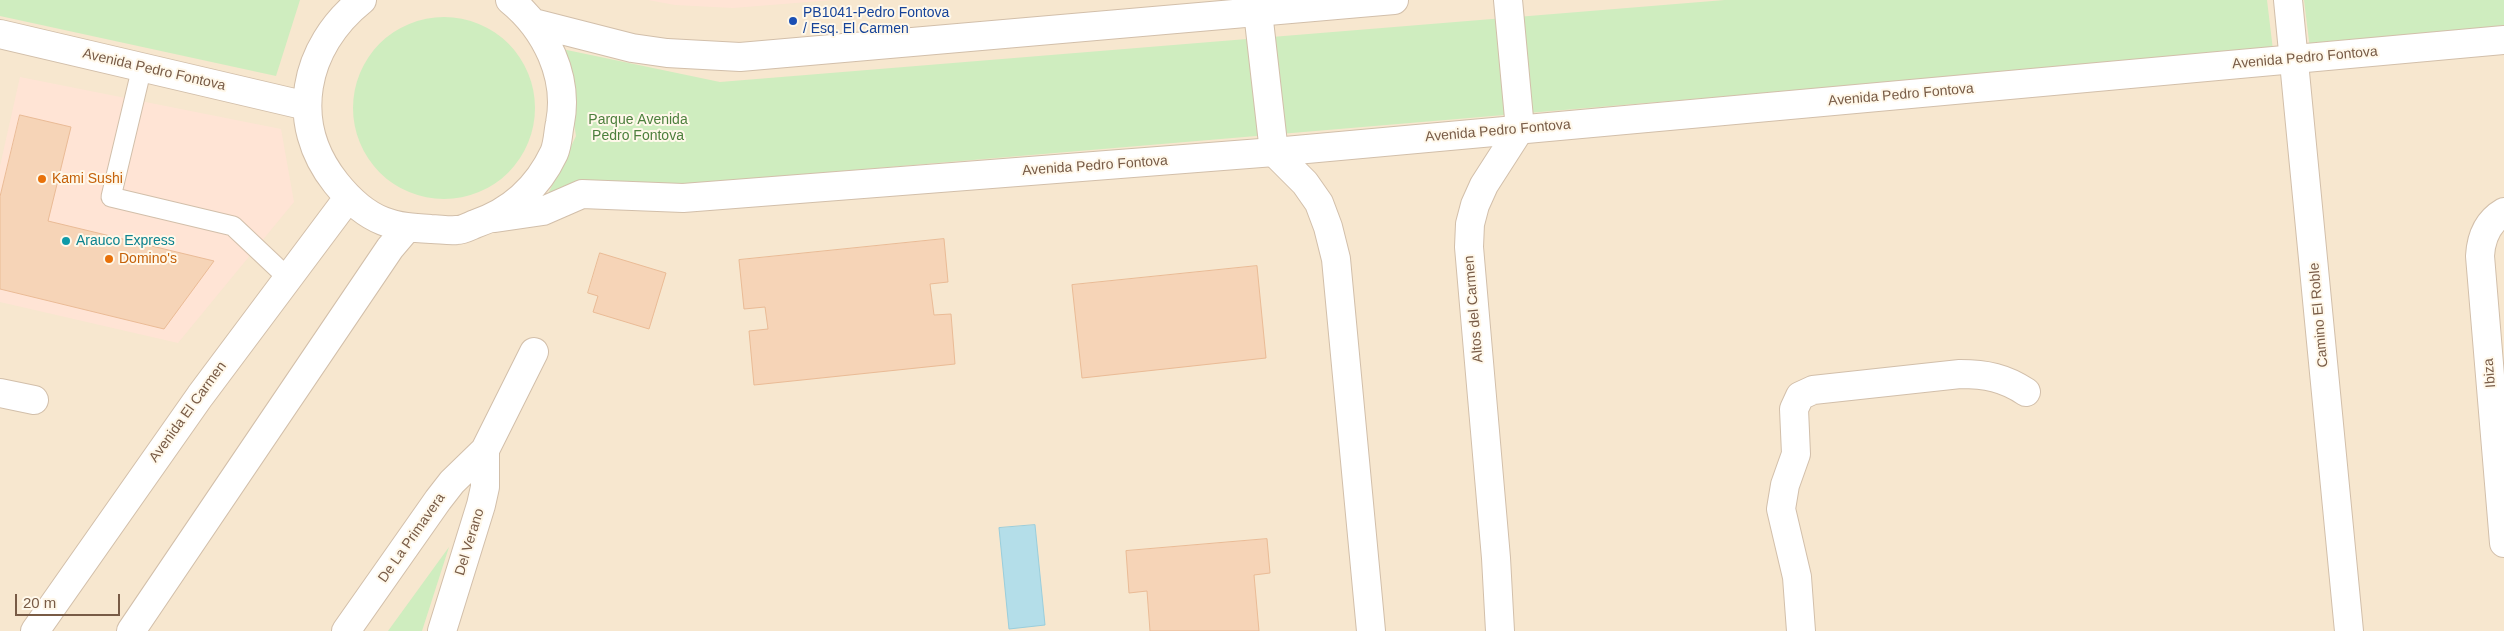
<!DOCTYPE html>
<style>
body{margin:0}
#map{position:relative;width:2504px;height:631px;overflow:hidden;background:#fef5e2;font-family:Arial,sans-serif}
canvas{display:block}
.scale{position:absolute;left:15px;top:594px;width:105px;height:22px;box-sizing:border-box;border:2px solid #785b46;border-top:0;padding-left:6px;font-size:15px;line-height:18px;white-space:nowrap;color:#785b46;-webkit-text-stroke:4px #fff8ea;paint-order:stroke}
</style>
<div id="map">
<canvas width="2504" height="631"></canvas>
<div class="scale">20 m</div>
</div>
<script>
const context = document.querySelector('canvas').getContext('2d');
context.lineJoin = 'round';
function paint(path, color) {
  context.fillStyle = color;
  context.fill(path, 'evenodd');
}
function stroke(path, color, width, dash) {
  context.strokeStyle = color;
  context.lineWidth = width;
  context.lineCap = dash ? 'butt' : 'round';
  context.setLineDash(dash || []);
  context.stroke(path);
}
function label(font, color, halo, rows, align = 'center') {
  context.font = font + ' Arial,sans-serif';
  context.lineWidth = 4;
  context.setLineDash([]);
  context.textBaseline = 'middle';
  context.strokeStyle = halo;
  context.fillStyle = color;
  for (const [text, x, y, turn = 0] of rows) {
    context.save();
    context.translate(x, y);
    context.rotate((+turn || 0) * Math.PI / 180);
    context.textAlign = isNaN(turn) ? turn : align;
    if (halo) context.strokeText(text, 0, 0);
    context.fillText(text, 0, 0);
    context.restore();
  }
}
paint(new Path2D(`
 M 0,0 L 2504,0 L 2504,631 L 0,631 Z`), '#f7e7cf');
paint(new Path2D(`
 M 648,0 L 833,0 L 733,8 L 675,5 Z
 M 20,77 L 281,129 L 294,202 L 178,343 L 0,302 L 0,166 Z`), '#ffe4d5');
paint(new Path2D(`
 M 0,0 L 300,0 L 276,76 L 0,16 Z
 M 1725,0 L 2267,0 L 2273,50 L 547,196 L 576,136 L 562,49 L 720,82 Z
 M 2304,0 L 2504,0 L 2504,31 L 2310,49 Z
 M353 108a91 91 0 1 1 182 0a91 91 0 1 1-182 0Z
 M 449,547 L 422,631 L 388,631 Z`), '#cfedbf');
const water = new Path2D(`
 M 1035,525 L 1045,625 L 1009,629 L 999,528 Z`);
paint(water, '#b4dee9');
stroke(water, '#9acedc', 1);
const building = new Path2D(`
 M 20,115 L 71,127 L 48,221 L 214,261 L 164,329 L 0,289 L 0,197 Z
 M 944,239 L 948,282 L 930,284 L 934,315 L 951,314 L 955,364 L 754,385 L 749,331 L 768,329 L 765,307 L 744,309 L 739,260 Z
 M 600,253 L 666,273 L 649,329 L 593,312 L 598,296 L 588,293 Z
 M 1257,266 L 1266,358 L 1082,378 L 1072,285 Z
 M 1267,539 L 1270,573 L 1254,575 L 1259,631 L 1150,631 L 1147,591 L 1129,593 L 1126,551 Z`);
paint(building, '#f6d4b7');
stroke(building, '#eabb96', 1);
const service = new Path2D(`
 M 142,67 L 111,197 L 233,226 L 287,277`);
const minor = new Path2D(`
 M 2288,0 L 2349,631
 M 1258,12 L 1274,152 L 1305,183 L 1319,203 L 1328,227 L 1336,259 L 1371,631
 M 2504,212 C 2487,222 2481,238 2480,256 L 2504,543
 M 0,393 L 34,400
 M 346,631 L 438,500 L 452,482 L 485,450 L 534,352
 M 442,631 L 481,505 L 485,487 L 485,450
 M 1500,631 L 1496,558 L 1469,247 L 1470,224 L 1475,205 L 1484,185 L 1520,129 L 1508,0
 M 1801,631 L 1797,577 L 1781,509 L 1785,485 L 1796,454 L 1794,409 L 1800,396 L 1813,390 L 1960,374 C 1986,374 2005,378 2026,392`);
const tertiary = new Path2D(`
 M 362,0 C 303,47 288,123 336,183 C 348,198 365,214 383,221 C 398,227 414,228 431,229 C 439,229 449,231 457,230 C 463,230 470,226 475,224 C 511,212 538,187 554,153 C 558,144 558,132 560,123 C 569,77 546,29 510,0
 M 534,23 L 632,48 L 667,53 L 740,57 L 1394,0
 M 0,34 L 307,106
 M 495,218 L 543,211 L 582,194 L 683,198 L 1274,152 L 2504,40
 M 35,631 L 200,396 L 348,198
 M 131,631 L 390,248 L 407,228`);
stroke(service, '#d2bfaa', 21);
stroke(minor, '#d2bfaa', 30);
stroke(tertiary, '#d2bfaa', 30);
stroke(service, '#fff', 19);
stroke(minor, '#fff', 28);
stroke(tertiary, '#fff', 28);
for (const [x, y, r, color] of [
 [793,21,5,"#1a4fb4"],
 [42,179,5,"#e8710a"],
 [66,241,5,"#0f9aa8"],
 [109,259,5,"#e8710a"]
]) {
  const dot = new Path2D();
  dot.arc(x, y, r, 0, 2 * Math.PI);
  context.fillStyle = color;
  context.fill(dot);
  stroke(dot, '#fff8ea', 2);
}
label('14px', '#164399', '#fff8ea', [
 ["PB1041-Pedro Fontova",803,13],
 ["/ Esq. El Carmen",803,29]
], 'left');
label('14px', '#785b46', '#fff8ea', [
 ["Avenida Pedro Fontova",2305,58,-5],
 ["Avenida Pedro Fontova",154,70,13],
 ["Avenida Pedro Fontova",1901,95,-5],
 ["Avenida Pedro Fontova",1498,131,-5],
 ["Avenida Pedro Fontova",1095,166,-4],
 ["Altos del Carmen",1474,309,-95],
 ["Camino El Roble",2319,315,-95],
 ["Ibiza",2490,373,-95],
 ["Avenida El Carmen",188,412,-54],
 ["De La Primavera",412,538,-55],
 ["Del Verano",470,542,-73]
]);
label('14px', '#4c7f3c', '#fff8ea', [
 ["Parque Avenida",638,120],
 ["Pedro Fontova",638,136]
]);
label('14px', '#c56008', '#fff8ea', [
 ["Kami Sushi",52,179],
 ["Domino's",119,259]
], 'left');
label('14px', '#0d838f', '#fff8ea', [
 ["Arauco Express",76,241]
], 'left');
</script>
